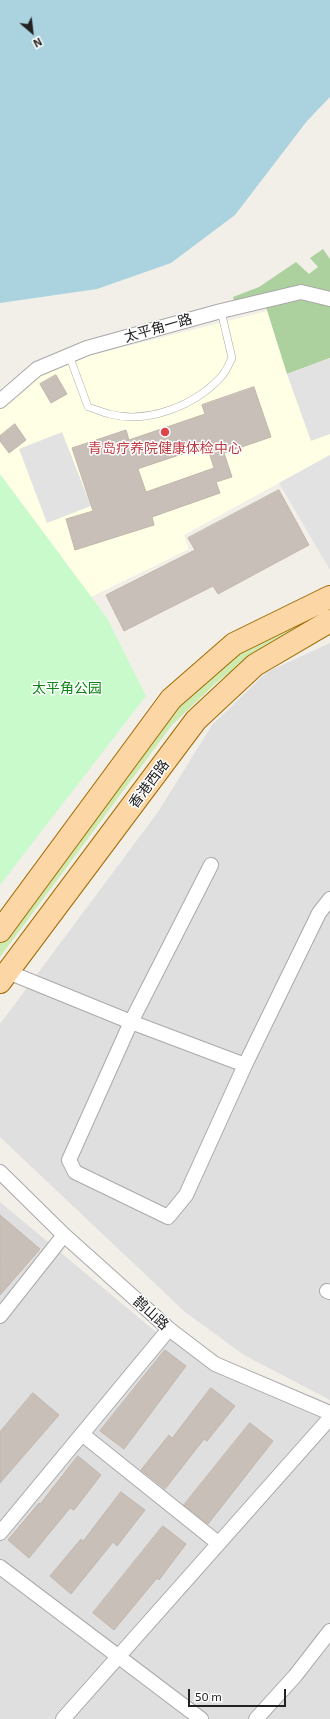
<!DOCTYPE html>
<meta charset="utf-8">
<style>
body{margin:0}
#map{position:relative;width:330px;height:1719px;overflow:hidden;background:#f2efe9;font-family:"Exo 2",sans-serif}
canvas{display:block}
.north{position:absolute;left:12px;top:12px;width:40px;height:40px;-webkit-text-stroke:3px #fff;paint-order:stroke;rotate:152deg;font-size:11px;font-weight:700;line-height:16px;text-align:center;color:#222}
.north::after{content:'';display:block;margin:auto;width:14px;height:18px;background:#222;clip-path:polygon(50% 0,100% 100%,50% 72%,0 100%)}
.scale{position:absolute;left:188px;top:1689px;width:98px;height:18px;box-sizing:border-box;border:2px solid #222;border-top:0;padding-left:5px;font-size:12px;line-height:14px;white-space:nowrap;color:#222;-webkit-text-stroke:3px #fff;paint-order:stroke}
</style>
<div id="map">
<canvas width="330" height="1719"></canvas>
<div class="north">N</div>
<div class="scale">50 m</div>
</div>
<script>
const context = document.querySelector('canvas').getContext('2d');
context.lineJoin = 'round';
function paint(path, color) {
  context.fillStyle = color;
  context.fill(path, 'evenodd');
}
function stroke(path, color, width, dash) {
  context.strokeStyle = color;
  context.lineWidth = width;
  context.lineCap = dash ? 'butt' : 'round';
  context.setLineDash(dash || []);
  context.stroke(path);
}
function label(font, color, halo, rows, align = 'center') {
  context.font = font + ' "Exo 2","Noto Sans SC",sans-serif';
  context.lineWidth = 3;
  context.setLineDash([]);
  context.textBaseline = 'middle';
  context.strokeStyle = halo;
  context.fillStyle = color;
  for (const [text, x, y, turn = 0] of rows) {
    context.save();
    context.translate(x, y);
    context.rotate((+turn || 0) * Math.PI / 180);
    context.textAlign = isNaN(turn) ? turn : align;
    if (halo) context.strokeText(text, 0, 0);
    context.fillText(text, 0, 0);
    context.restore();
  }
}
paint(new Path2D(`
 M 330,643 L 330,1400 L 244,1355 L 185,1312 L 0,1137 L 0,1024 L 158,812 L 212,725 L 267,672 Z
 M 0,1202 L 162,1337 L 169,1329 L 215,1364 L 330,1410 L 330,1719 L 0,1719 Z`), '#e0dfdf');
paint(new Path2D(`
 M 299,303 L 330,307 L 330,455 L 184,535 L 189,549 L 91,597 L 0,474 L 0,409 L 39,376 L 92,355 Z`), '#ffffe5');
paint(new Path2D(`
 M 305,615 L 310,622 L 267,645 L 217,682 L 172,725 L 0,957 L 0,942 L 164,721 L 212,675 L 263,637 Z`), '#cdebb0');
paint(new Path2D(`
 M 323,249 L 330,259 L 330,296 L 235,304 L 233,297 L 259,287 L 296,262 L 309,274 L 318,267 L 310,258 Z
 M 303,297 L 330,303 L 330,358 L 287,374 L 265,304 Z`), '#add19e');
paint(new Path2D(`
 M 0,474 L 107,618 L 146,696 L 0,885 Z`), '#c8facc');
paint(new Path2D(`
 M 330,358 L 330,434 L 311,441 L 287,374 Z
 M 62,432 L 91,506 L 47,523 L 19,449 Z
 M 330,455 L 330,570 L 279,483 Z`), '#e2e2e2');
paint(new Path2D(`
 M 0,0 L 330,0 L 330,97 L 307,121 L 235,215 L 171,263 L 97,289 L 0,303 Z`), '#aad3df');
const building = new Path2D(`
 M 56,375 L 67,394 L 51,403 L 40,384 Z
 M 254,387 L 271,437 L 224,453 L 232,477 L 216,482 L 220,493 L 152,517 L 154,525 L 75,550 L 66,519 L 93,511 L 72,448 L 126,430 L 129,440 L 205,414 L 202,405 ZM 207,446 L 214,468 L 146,492 L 138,469 Z
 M 15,424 L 26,440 L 9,453 L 0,441 L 0,436 Z
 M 279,490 L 309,545 L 218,594 L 213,586 L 124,631 L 106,595 L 195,550 L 188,538 Z
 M 0,1215 L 40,1249 L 0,1295 Z
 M 165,1350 L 186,1366 L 124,1449 L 100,1431 Z
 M 211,1388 L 235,1406 L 207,1441 L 204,1439 L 165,1489 L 141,1470 L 169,1435 L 172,1438 Z
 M 33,1393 L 59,1415 L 0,1483 L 0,1432 Z
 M 250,1423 L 273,1441 L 208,1524 L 184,1505 Z
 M 78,1456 L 101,1475 L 74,1510 L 70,1508 L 29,1558 L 8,1540 L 39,1503 L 40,1504 Z
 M 121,1492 L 145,1510 L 117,1546 L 113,1542 L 71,1594 L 50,1576 L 81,1539 L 83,1541 Z
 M 163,1526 L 186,1544 L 159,1580 L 157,1578 L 114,1630 L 93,1613 Z`);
paint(building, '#c7bfb8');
stroke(building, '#c4b6ab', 1);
const lane = new Path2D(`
 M 69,355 L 88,407 C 95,409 102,412 109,414 C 148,424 194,406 221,377 C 226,372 229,364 232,358 L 221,311`);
const street = new Path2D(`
 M 0,401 L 37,369 L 87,348 L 221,311 L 301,292 L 330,299
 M 211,865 L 131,1022 L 69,1160 L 75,1172 L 168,1217 L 186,1195 L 245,1065 L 319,913 L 330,899
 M 8,972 L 131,1022 L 245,1065
 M 0,1172 L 64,1235 L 169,1329 L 215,1364 L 330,1413
 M 327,1291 L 330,1292
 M 0,1316 L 64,1235
 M 82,1434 L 218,1543
 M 0,1533 L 169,1329
 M 0,1567 L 201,1719
 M 63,1719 L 330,1418
 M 256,1719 L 295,1676 L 330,1631`);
const primary = new Path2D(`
 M 0,931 L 171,699 L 234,644 L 330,597
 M 0,982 L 196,720 L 255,665 L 330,621`);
stroke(lane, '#a9a9a9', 8);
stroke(street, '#a9a9a9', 16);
stroke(primary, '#a06b00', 24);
stroke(lane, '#fff', 7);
stroke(street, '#fff', 14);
stroke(primary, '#fcd6a4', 22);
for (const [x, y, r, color] of [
 [165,432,5,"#e0444e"]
]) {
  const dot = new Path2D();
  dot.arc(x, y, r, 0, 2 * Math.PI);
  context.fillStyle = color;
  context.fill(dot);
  stroke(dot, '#fff', 1.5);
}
label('14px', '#222', '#fff', [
 ["太平角一路",158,328,-16],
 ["香港西路",149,784,-53],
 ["鹊山路",151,1313,42]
]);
label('14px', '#be3a42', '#fff', [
 ["青岛疗养院健康体检中心",165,448]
]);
label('14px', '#0c8416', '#fff', [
 ["太平角公园",67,688]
]);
</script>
